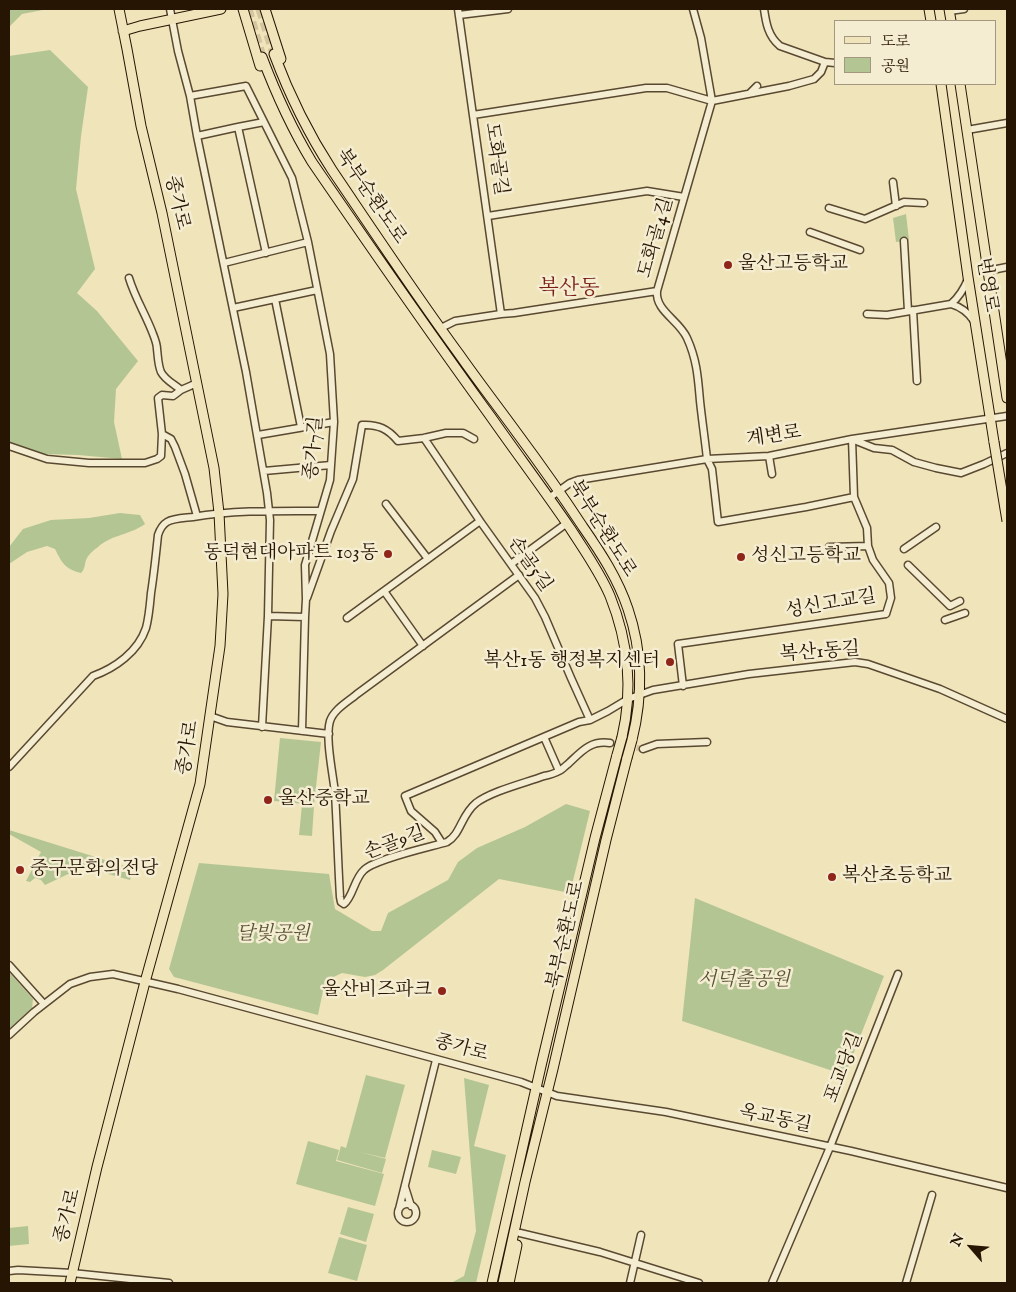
<!DOCTYPE html>
<meta charset="utf-8">
<style>
body{margin:0}
#map{position:relative;width:1016px;height:1292px;overflow:hidden;background:#f0e4ba;font-family:"IM FELL English","Noto Serif KR",serif}
canvas{display:block}
.frame{position:absolute;inset:0;border:10px solid #271503;pointer-events:none}
.legend{position:absolute;left:834px;top:20px;width:162px;height:65px;box-sizing:border-box;background:#f5edd2;border:1px solid #a3977f;margin:0;padding:6px 9px;list-style:none;font-size:15px;color:#271503}
.legend li{display:flex;align-items:center;gap:10px;height:25px}
.legend b{width:25px;border:1px solid #a3977f}
.north{position:absolute;left:946px;top:1222px;width:50px;height:50px;-webkit-text-stroke:4px #f5edd2;paint-order:stroke;rotate:297deg;font-size:14px;font-weight:700;line-height:20px;text-align:center;color:#271503}
.north::after{content:'';display:block;margin:auto;width:18px;height:22px;background:#271503;clip-path:polygon(50% 0,100% 100%,50% 72%,0 100%)}
</style>
<div id="map">
<canvas width="1016" height="1292"></canvas>
<div class="frame"></div>
<ul class="legend">
<li><b style="height:6px;background:#f0e4ba"></b>도로</li>
<li><b style="height:14px;background:#b4c594"></b>공원</li>
</ul>
<div class="north">N</div>
</div>
<script>
const context = document.querySelector('canvas').getContext('2d');
context.lineJoin = 'round';
function paint(path, color) {
  context.fillStyle = color;
  context.fill(path, 'evenodd');
}
function stroke(path, color, width, dash) {
  context.strokeStyle = color;
  context.lineWidth = width;
  context.lineCap = dash ? 'butt' : 'round';
  context.setLineDash(dash || []);
  context.stroke(path);
}
function label(font, color, halo, rows, align = 'center') {
  context.font = font + ' "IM FELL English","Noto Serif KR",serif';
  context.lineWidth = 5;
  context.setLineDash([]);
  context.textBaseline = 'middle';
  context.strokeStyle = halo;
  context.fillStyle = color;
  for (const [text, x, y, turn = 0] of rows) {
    context.save();
    context.translate(x, y);
    context.rotate((+turn || 0) * Math.PI / 180);
    context.textAlign = isNaN(turn) ? turn : align;
    if (halo) context.strokeText(text, 0, 0);
    context.fillText(text, 0, 0);
    context.restore();
  }
}
paint(new Path2D(`
 M 9,9 L 48,9 L 22,14 L 9,27 Z
 M 50,50 L 88,87 L 81,136 L 76,189 L 95,269 L 77,293 L 97,311 L 138,361 L 116,389 L 114,422 L 122,459 L 78,455 L 44,454 L 9,442 L 9,56 Z
 M 906,214 L 909,240 L 896,242 L 893,218 Z
 M 120,513 L 140,515 L 145,524 C 132,534 111,535 98,547 C 95,549 89,554 87,558 C 84,563 86,568 81,573 C 65,569 62,563 55,549 L 47,546 L 27,552 L 9,564 L 9,547 L 23,529 L 51,520 L 89,518 Z
 M 280,738 L 321,742 L 314,805 L 274,801 Z
 M 566,804 L 590,811 L 570,893 L 499,879 L 383,970 L 375,975 L 365,977 L 342,973 L 325,981 L 318,1015 L 174,977 L 169,969 L 199,863 L 329,874 L 335,909 L 372,931 L 381,931 L 388,913 L 448,880 L 458,862 L 477,848 L 525,827 Z
 M 302,805 L 314,806 L 312,836 L 299,835 Z
 M 9,830 L 134,869 L 130,880 L 83,867 L 45,885 L 41,880 L 35,878 L 30,882 L 26,881 L 41,852 L 9,834 Z
 M 695,898 L 884,976 L 845,1075 L 682,1021 Z
 M 9,972 L 33,999 L 32,1008 L 9,1029 Z
 M 366,1075 L 405,1085 L 385,1158 L 360,1152 L 386,1159 L 382,1173 L 337,1160 L 341,1146 L 346,1148 Z
 M 464,1078 L 489,1085 L 474,1146 L 506,1155 L 476,1283 L 451,1283 L 464,1276 L 476,1231 Z
 M 308,1141 L 339,1150 L 336,1161 L 384,1174 L 375,1206 L 296,1184 Z
 M 432,1150 L 461,1157 L 456,1174 L 428,1167 Z
 M 348,1207 L 374,1214 L 366,1242 L 340,1234 Z
 M 28,1226 L 29,1244 L 9,1246 L 9,1228 Z
 M 339,1237 L 367,1245 L 357,1281 L 328,1273 Z`), '#b4c594');
stroke(new Path2D(`
 M 610,743 L 643,749`), '#d2c59f', 6, [6, 3]);
stroke(new Path2D(`
 M 248,9 L 262,57
 M 260,9 L 274,54`), '#d2c59f', 9, [9, 4.5]);
const minor = new Path2D(`
 M 170,9 L 178,51 L 190,96 L 197,136 L 246,372 L 267,493 L 270,520 L 268,616 L 262,727
 M 458,9 L 501,314
 M 764,9 C 766,23 768,36 780,46 L 825,62 L 835,63
 M 949,11 L 964,9
 M 459,15 L 508,9
 M 750,93 L 757,86
 M 190,96 L 246,86 L 292,178 L 308,242 L 330,354 L 334,422 L 330,480 L 305,565 L 306,599 L 305,617 L 302,731
 M 473,115 L 646,88 L 667,88 L 712,101 L 789,86 L 814,79 L 821,72 L 825,62
 M 238,127 L 266,253
 M 967,130 L 1007,123
 M 197,136 L 238,127 L 264,122
 M 893,182 L 896,206
 M 829,208 L 865,219 L 904,202 L 924,203
 M 488,216 L 647,191 L 684,197
 M 810,232 L 860,250
 M 904,241 L 908,311
 M 224,263 L 308,242
 M 987,271 L 1007,267
 M 129,278 C 135,298 146,315 153,334 C 155,339 157,344 157,349 C 158,357 158,365 161,372 C 165,380 174,384 181,390
 M 657,291 C 655,311 679,320 687,338 C 697,360 698,378 700,401 C 702,420 705,440 707,459 L 712,469 L 718,522 L 806,507 L 854,497
 M 275,299 L 301,427
 M 951,304 C 959,297 964,289 968,279
 M 233,308 L 317,290
 M 913,310 L 917,381
 M 867,314 L 887,315 L 951,304 C 961,307 968,312 974,321
 M 441,328 L 455,321 L 501,314 L 514,313 L 657,291 L 712,101 L 701,38 L 693,9
 M 162,434 L 171,439 L 175,447 L 185,474 L 197,516
 M 258,435 L 334,422
 M 424,438 L 480,521 L 535,598 L 545,617 L 571,678 L 590,720
 M 854,440 L 874,448 L 892,450 L 914,462 L 936,468 L 961,473 L 984,464 L 1007,453
 M 9,446 L 47,459 L 89,463 L 145,463 L 157,459 L 161,456 L 162,434 L 158,398 L 162,395 L 173,396 L 181,390 L 197,383
 M 769,456 L 772,474
 M 264,471 L 331,465
 M 549,498 L 570,483 L 578,480 L 707,459 L 769,456 L 852,439 L 1007,416
 M 386,504 L 428,559
 M 829,547 L 868,546
 M 904,549 L 936,527
 M 511,564 L 567,523
 M 908,565 L 950,606 L 960,601
 M 519,575 L 357,694 C 349,701 334,709 330,721 C 325,738 333,774 335,793 C 337,827 338,862 340,897 L 341,902 L 344,904 C 353,897 354,879 364,870 C 375,859 430,847 447,842 C 461,834 461,815 476,803 C 492,791 525,783 544,776 C 549,775 554,774 559,771 C 562,770 565,766 568,764 C 581,752 590,740 610,743
 M 384,591 L 423,646
 M 307,598 L 331,531 L 353,479 L 362,425 C 378,424 388,429 398,441 L 424,438 L 446,433 L 463,433 L 474,439
 M 268,616 L 305,617
 M 347,618 L 480,521
 M 945,620 L 965,613
 M 683,686 L 678,644 L 886,614 L 891,598 L 889,583 L 873,560 L 868,546 L 867,528 L 854,497 L 852,439
 M 210,716 L 227,722 L 329,734
 M 544,737 L 559,771
 M 643,749 L 657,744 L 707,742
 M 9,767 L 93,676 C 115,668 138,652 146,628 C 149,617 150,604 151,593 C 154,574 156,554 158,535 C 160,529 162,525 167,522 C 174,518 185,518 193,517 C 235,510 278,511 320,511
 M 442,843 L 435,832 L 411,811 L 405,796 L 579,722 L 590,720 L 608,711 L 628,699 L 653,690 L 749,674 L 855,662 L 868,664 L 940,689 L 1007,719
 M 9,965 L 44,1004
 M 9,1035 L 34,1012 L 70,984 L 90,977 L 113,974 L 178,989 L 521,1082 L 557,1096 L 666,1112 L 851,1151 L 1007,1188
 M 405,1187 L 411,1206
 M398 1213a9 9 0 1 1 18 0a9 9 0 1 1-18 0Z
 M 399,1209 L 436,1060
 M 520,1233 L 600,1252 L 699,1283
 M 9,1271 L 18,1270 L 72,1273 L 169,1283
 M 630,1283 L 641,1235
 M 772,1283 L 830,1147 L 898,974
 M 906,1283 L 932,1195`);
const major = new Path2D(`
 M 243,9 L 260,66
 M 265,9 L 281,59
 M 929,9 L 931,21
 M 949,9 L 951,21
 M 123,31 L 140,26 L 221,9
 M 274,54 C 289,94 308,133 332,170 C 374,232 415,294 459,354 C 478,381 498,407 517,433 C 540,464 562,495 583,527 C 601,553 618,579 628,609 C 643,653 643,696 632,740
 M 262,57 C 276,94 292,129 312,162 C 371,248 430,333 491,417 C 517,454 544,490 570,528 C 584,550 600,572 610,596 C 628,641 633,690 622,737
 M 941,84 L 968,277 L 994,442
 M 960,84 L 1007,398
 M 70,1283 L 97,1167 L 145,982 L 200,784 L 220,646 L 223,594 L 219,513 L 214,468 L 162,213 L 141,126 L 127,49 L 119,9
 M 492,1283 L 541,1066 L 595,838 L 617,755
 M 503,1283 L 525,1182 L 553,1069 L 606,840 L 627,758
 M 509,1283 L 517,1245`);
stroke(minor, '#594931', 9);
stroke(major, '#271503', 11);
stroke(minor, '#f5edd2', 6);
stroke(major, '#f0e4ba', 9);
const majorBridge = new Path2D(`
 M 994,442 L 1007,521
 M 617,755 L 622,737
 M 627,758 L 632,740`);
stroke(majorBridge, '#271503', 11, []);
stroke(majorBridge, '#f0e4ba', 9);
for (const [x, y, r, color] of [
 [728,265,5,"#8f2418"],
 [388,554,5,"#8f2418"],
 [741,557,5,"#8f2418"],
 [670,662,5,"#8f2418"],
 [268,800,5,"#8f2418"],
 [20,870,5,"#8f2418"],
 [832,877,5,"#8f2418"],
 [442,991,5,"#8f2418"]
]) {
  const dot = new Path2D();
  dot.arc(x, y, r, 0, 2 * Math.PI);
  context.fillStyle = color;
  context.fill(dot);
  stroke(dot, '#f5edd2', 2);
}
label('19px', '#271503', '#f5edd2', [
 ["도화골길",495,159,82],
 ["북부순환도로",370,197,56],
 ["종가로",176,203,77],
 ["도화골4길",657,238,-74],
 ["번영로",986,285,81],
 ["계변로",774,437,-8],
 ["종가7길",315,448,-85],
 ["북부순환도로",601,529,58],
 ["손골5길",529,565,55],
 ["성신고교길",831,605,-10],
 ["복산1동길",820,653,-4],
 ["종가로",189,748,-81],
 ["손골9길",395,844,-20],
 ["북부순환도로",567,935,-77],
 ["종가로",461,1049,15],
 ["포교당길",845,1068,-69],
 ["옥교동길",775,1120,12],
 ["종가로",69,1216,-76]
]);
label('19px', '#271503', '#f5edd2', [
 ["울산고등학교",738,265],
 ["동덕현대아파트 103동",378,554,"right"],
 ["성신고등학교",751,557],
 ["복산1동 행정복지센터",660,662,"right"],
 ["울산중학교",278,800],
 ["중구문화의전당",30,870],
 ["복산초등학교",842,877],
 ["울산비즈파크",432,991,"right"]
], 'left');
label('italic 19px', '#585336', '#f5edd2', [
 ["달빛공원",273,935],
 ["서덕출공원",744,981]
]);
label('21px', '#7a1f14', '#f5edd2', [
 ["복산동",569,290]
]);
</script>
